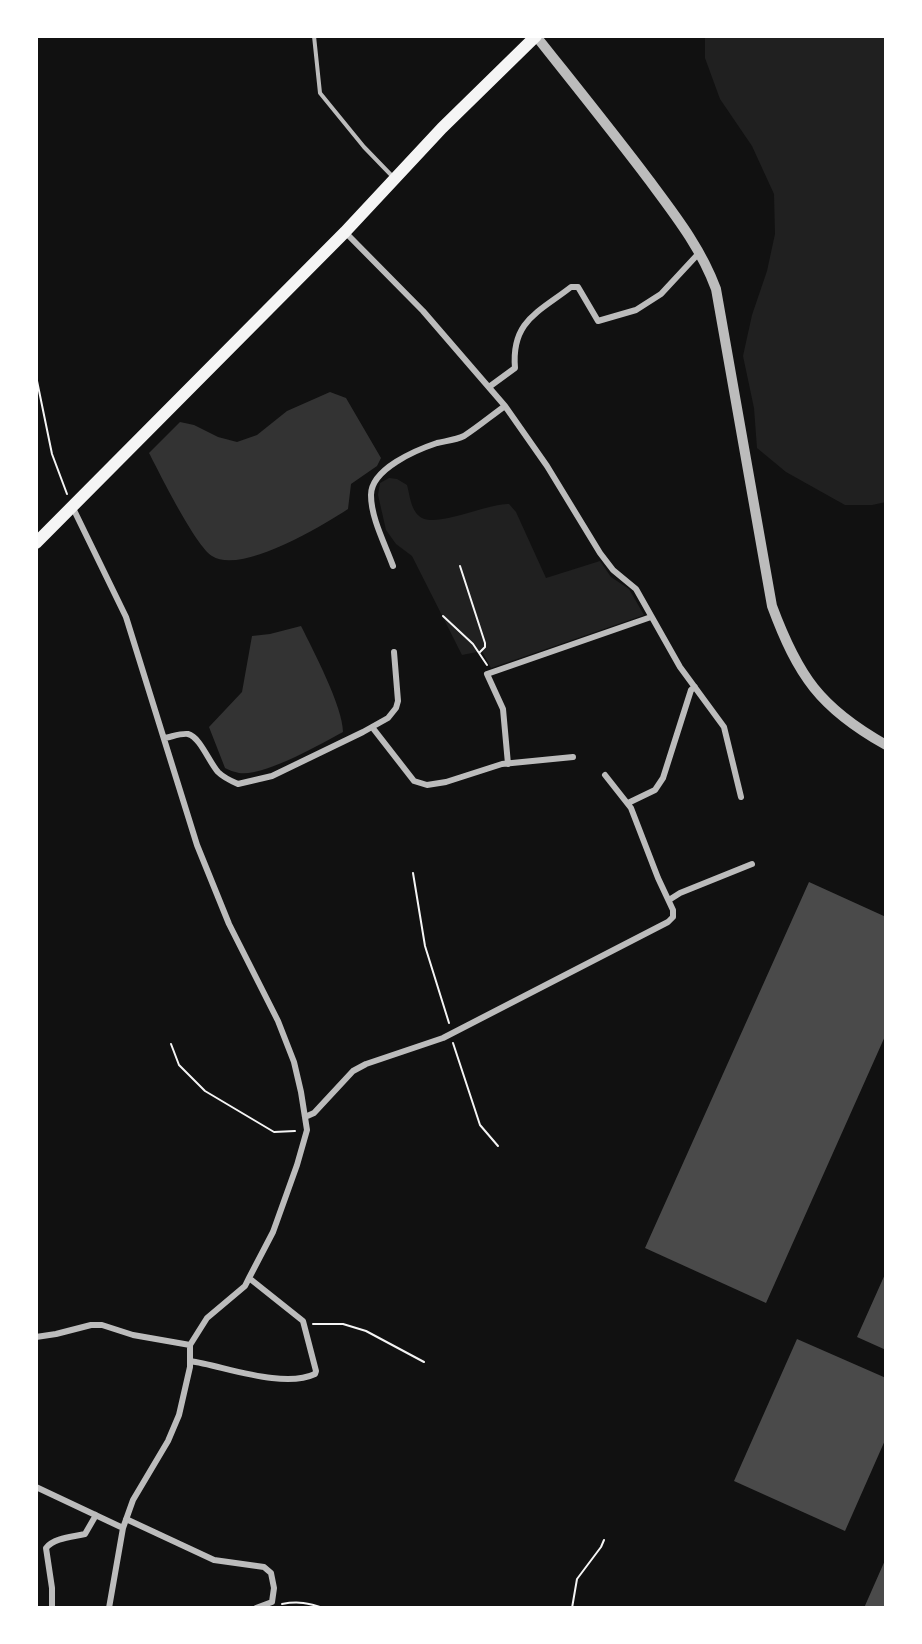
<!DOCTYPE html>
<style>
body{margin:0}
#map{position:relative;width:922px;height:1644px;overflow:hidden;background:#111;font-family:Signika,sans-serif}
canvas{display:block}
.frame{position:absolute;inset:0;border:38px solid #fff;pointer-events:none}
</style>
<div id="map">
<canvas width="922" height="1644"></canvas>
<div class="frame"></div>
</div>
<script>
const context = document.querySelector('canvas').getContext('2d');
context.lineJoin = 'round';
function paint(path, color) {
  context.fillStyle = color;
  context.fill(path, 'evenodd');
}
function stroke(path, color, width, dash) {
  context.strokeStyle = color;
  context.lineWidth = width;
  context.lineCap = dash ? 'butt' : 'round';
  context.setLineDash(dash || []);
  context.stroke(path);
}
paint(new Path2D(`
 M 705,36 L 886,36 L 886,502 L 872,505 L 845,505 L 786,472 L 757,448 L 754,408 L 743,356 L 752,315 L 767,271 L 775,234 L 774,194 L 752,146 L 720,99 L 705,58 Z
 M 389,478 L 397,479 L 407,485 C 410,496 411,512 422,518 C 439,527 489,503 509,504 L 516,512 L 546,578 L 600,561 L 611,577 L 629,589 L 644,615 L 491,668 L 482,651 L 462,655 L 412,556 L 396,544 L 386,530 L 378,495 L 380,483 Z`), '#202020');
paint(new Path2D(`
 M 330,392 L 346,398 L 381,458 L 377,466 L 351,484 L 348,509 C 322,526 241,575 212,556 C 195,545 160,474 149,453 L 180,422 L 194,425 L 218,437 L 237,442 L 257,435 L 287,411 Z
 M 301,626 C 313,650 343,707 343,732 C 321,744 263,777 239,773 C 234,772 229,770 225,768 L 209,727 L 242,692 L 252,636 L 270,634 Z`), '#333');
paint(new Path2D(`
 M 809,882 L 886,917 L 886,1034 L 766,1303 L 645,1248 Z
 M 886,1272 L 886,1350 L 857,1337 Z
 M 797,1339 L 886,1378 L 886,1438 L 845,1531 L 734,1481 Z
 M 886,1558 L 886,1608 L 864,1608 Z`), '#4a4a4a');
stroke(new Path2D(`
 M 36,376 L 52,454 L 67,494
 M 460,566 L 485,643 L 485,647 L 479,653
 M 443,616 L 473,644 L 487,665
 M 413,873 L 425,946 L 449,1023
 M 453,1043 L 480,1125 L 498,1146
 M 171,1044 L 179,1065 L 205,1091 L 274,1132 L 295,1131
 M 313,1324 L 343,1324 L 366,1331 L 424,1362
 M 282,1604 C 298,1601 309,1603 323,1608
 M 388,1608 L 397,1608
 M 572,1608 L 577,1579 L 601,1547 L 604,1540`), '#f5f5f5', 2);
stroke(new Path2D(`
 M 314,36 L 320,93 L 364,147 L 394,178`), '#bcbcbc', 4);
stroke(new Path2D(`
 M 345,232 L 423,311 L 505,406 L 547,466 L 600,553 L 613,570 L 636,589 L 680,667 L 724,727 L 741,797
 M 489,387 L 515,368 C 511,321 539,312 571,287 L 578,287 L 598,321 L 636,310 L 661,294 L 699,253
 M 72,506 L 126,617 L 197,845 L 229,924 L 278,1021 L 294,1062 L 301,1092 L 307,1130 L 297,1165 L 273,1232 L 249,1278 L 245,1286 L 207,1318 L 190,1345 L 190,1367 L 179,1415 L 168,1441 L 133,1500 L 123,1528 L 109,1608
 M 393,566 C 385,544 371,518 371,495 C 371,469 416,450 437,443 C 445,441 456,440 464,436 C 478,427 491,416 505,406
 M 372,727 L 414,781 L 427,785 L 446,782 L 502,764 L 573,757
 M 164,738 C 171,737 181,733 188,734 C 200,737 209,762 218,772 C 224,778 231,781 238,784 L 272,776 L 363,732 L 388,718 L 396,708 L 398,701 L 394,652
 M 508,764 L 503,709 L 487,674 L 651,617
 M 628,803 L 655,790 L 663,778 L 691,690 L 695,687
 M 669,900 L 680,893 L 752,864
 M 305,1117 L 314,1113 L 353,1071 L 366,1064 L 443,1038 L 668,922 L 673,917 L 673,910 L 658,878 L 631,808 L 605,775
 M 36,1337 L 56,1334 L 91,1325 L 102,1325 L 133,1335 L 190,1345
 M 190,1361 C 224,1366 283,1389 315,1374 L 316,1371 L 303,1321 L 249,1278
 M 36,1487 L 123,1528
 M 126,1519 L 214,1560 L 264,1567 L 271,1573 L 274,1588 L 272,1602 L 256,1608
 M 52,1608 L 52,1588 L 46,1548 C 54,1538 72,1537 85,1534 L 96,1515`), '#bcbcbc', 6);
stroke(new Path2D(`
 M 536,36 C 574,84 612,131 649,180 C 675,215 701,248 716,289 L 772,606 C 798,676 820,708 886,745`), '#bcbcbc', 10);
stroke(new Path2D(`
 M 36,543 L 345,232 L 442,128 L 536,36`), '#f5f5f5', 12);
</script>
